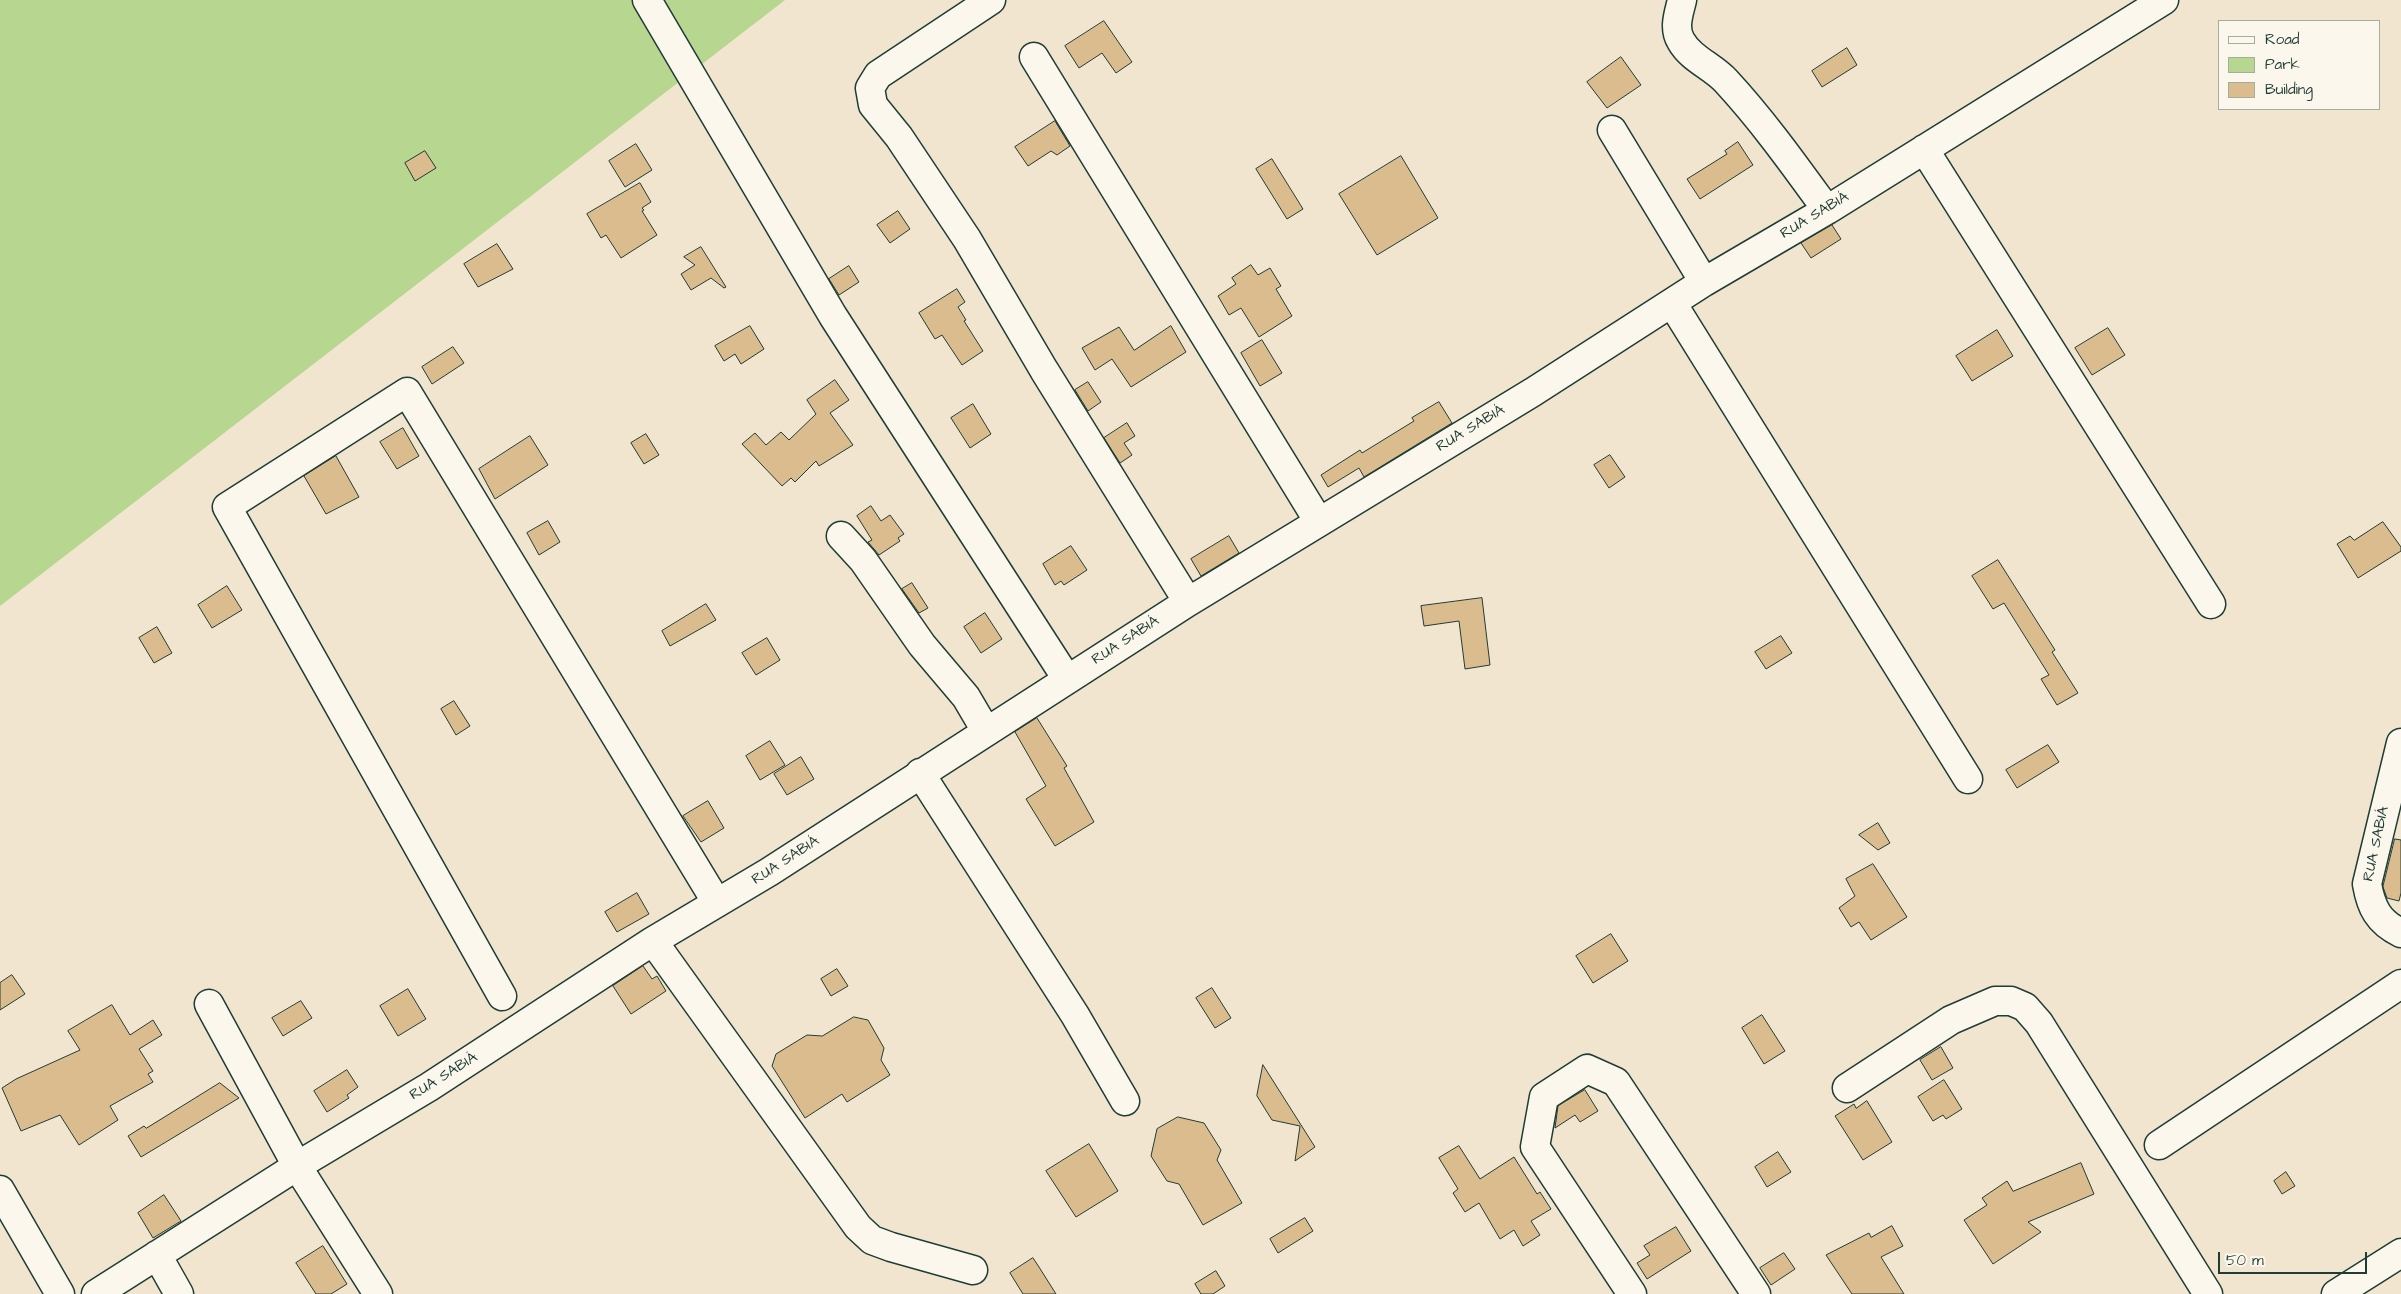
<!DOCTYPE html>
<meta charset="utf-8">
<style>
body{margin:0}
#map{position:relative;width:2401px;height:1294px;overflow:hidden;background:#f1e5d0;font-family:"Architects Daughter",sans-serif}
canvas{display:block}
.legend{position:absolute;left:2218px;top:20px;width:162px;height:90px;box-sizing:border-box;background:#fbf7ec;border:1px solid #a3ada2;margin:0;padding:6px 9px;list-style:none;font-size:15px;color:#1f3d34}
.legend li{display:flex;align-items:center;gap:10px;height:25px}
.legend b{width:25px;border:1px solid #a3ada2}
.scale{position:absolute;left:2218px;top:1252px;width:149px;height:22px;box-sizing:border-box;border:2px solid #1f3d34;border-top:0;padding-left:6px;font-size:15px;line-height:18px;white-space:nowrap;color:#1f3d34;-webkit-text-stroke:4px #fbf7ec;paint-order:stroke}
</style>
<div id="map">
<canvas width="2401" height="1294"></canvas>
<ul class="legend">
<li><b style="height:6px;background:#fbf7ec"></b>Road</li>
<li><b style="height:14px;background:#b7d68f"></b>Park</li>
<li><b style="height:14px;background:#dbbc8f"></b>Building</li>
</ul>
<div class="scale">50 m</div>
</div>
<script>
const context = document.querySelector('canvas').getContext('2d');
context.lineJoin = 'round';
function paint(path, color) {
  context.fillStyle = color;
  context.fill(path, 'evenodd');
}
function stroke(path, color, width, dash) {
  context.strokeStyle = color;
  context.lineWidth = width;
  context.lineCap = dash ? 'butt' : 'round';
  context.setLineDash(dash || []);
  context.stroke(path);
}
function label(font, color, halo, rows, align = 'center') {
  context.font = font + ' "Architects Daughter",sans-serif';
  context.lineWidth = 5;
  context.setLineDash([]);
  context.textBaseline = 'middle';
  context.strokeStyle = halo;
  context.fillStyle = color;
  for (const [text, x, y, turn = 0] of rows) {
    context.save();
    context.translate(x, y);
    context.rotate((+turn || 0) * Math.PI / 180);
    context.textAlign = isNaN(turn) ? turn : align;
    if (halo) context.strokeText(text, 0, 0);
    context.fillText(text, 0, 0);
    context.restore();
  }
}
paint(new Path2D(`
 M 0,0 L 785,0 L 0,606 Z`), '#b7d68f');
const building = new Path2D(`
 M 1104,21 L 1132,62 L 1116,73 L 1102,53 L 1079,68 L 1065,46 Z
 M 1847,48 L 1857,65 L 1822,87 L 1812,71 Z
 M 1621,57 L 1641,85 L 1607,108 L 1587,82 Z
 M 1055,121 L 1070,146 L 1057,155 L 1051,151 L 1028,166 L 1015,147 Z
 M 1738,142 L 1753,165 L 1700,199 L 1687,179 L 1727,154 L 1725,151 Z
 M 636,144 L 652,170 L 625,187 L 609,161 Z
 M 425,151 L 436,168 L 415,181 L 405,163 Z
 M 1401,156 L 1438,218 L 1377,255 L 1339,194 Z
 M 1272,159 L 1303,209 L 1287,219 L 1256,169 Z
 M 640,183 L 651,202 L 642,208 L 644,210 L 642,211 L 657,235 L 621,258 L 606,235 L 601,238 L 587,214 Z
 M 898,211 L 910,229 L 890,243 L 877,225 Z
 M 1832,225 L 1841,239 L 1811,258 L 1801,243 Z
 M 497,244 L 513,269 L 478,287 L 464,264 Z
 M 701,247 L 726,287 L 724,288 L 711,278 L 691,290 L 681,274 L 695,265 L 684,257 Z
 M 1251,265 L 1258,275 L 1270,268 L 1281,286 L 1276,289 L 1292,316 L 1259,337 L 1241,308 L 1229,315 L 1218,296 L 1236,284 L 1232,278 Z
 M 849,266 L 859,282 L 839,295 L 829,279 Z
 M 957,289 L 965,302 L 958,307 L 966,320 L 964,321 L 983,351 L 962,365 L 942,335 L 935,339 L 919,313 Z
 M 750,326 L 764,349 L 741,364 L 735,354 L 724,361 L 715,346 Z
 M 1171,326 L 1186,352 L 1131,387 L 1112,359 L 1095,370 L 1082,348 L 1119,327 L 1134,350 Z
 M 2108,328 L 2125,355 L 2092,375 L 2075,348 Z
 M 1997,330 L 2013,356 L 1972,381 L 1956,356 Z
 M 1262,340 L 1282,373 L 1260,386 L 1241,353 Z
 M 453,347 L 464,363 L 432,384 L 422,367 Z
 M 835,380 L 849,400 L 830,413 L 853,445 L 819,466 L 816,461 L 795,482 L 791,478 L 782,486 L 742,444 L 755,433 L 766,445 L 781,432 L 789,440 L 816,414 L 807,400 Z
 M 1088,382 L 1101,402 L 1088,411 L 1075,390 Z
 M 1439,402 L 1452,423 L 1364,477 L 1359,468 L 1328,487 L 1321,475 L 1360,450 L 1362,453 L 1414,421 L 1412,418 Z
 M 973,404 L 991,434 L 970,448 L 951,418 Z
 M 1127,423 L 1135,436 L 1124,443 L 1132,455 L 1120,463 L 1104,438 Z
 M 403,428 L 419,456 L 397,469 L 380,442 Z
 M 646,434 L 659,455 L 644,464 L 631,443 Z
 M 530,436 L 548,465 L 495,499 L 479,469 Z
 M 1610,455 L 1625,477 L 1609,488 L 1594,465 Z
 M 336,456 L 359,497 L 326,514 L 304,476 Z
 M 871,506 L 881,521 L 890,515 L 904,534 L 898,538 L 900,541 L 879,555 L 868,542 L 872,540 L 857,516 Z
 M 548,521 L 560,542 L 539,555 L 527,533 Z
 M 2383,522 L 2401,547 L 2401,551 L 2358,578 L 2337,544 L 2350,536 L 2354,540 Z
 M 1229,536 L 1239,553 L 1201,576 L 1191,559 Z
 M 1071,546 L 1087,570 L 1064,585 L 1061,581 L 1055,585 L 1043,564 Z
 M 1998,560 L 2055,650 L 2052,652 L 2078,693 L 2057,705 L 2041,679 L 2049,675 L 2004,603 L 1993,609 L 1972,576 Z
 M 912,583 L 928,608 L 919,613 L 902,589 Z
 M 227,586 L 242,610 L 212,628 L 198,605 Z
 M 1482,598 L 1490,665 L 1465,669 L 1459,621 L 1424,626 L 1421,606 Z
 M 706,604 L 716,620 L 670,646 L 662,631 Z
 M 985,613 L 1002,639 L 981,653 L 964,627 Z
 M 157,627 L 172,653 L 154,663 L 139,638 Z
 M 1781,636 L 1792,653 L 1766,669 L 1755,652 Z
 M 767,638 L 780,660 L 756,675 L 742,653 Z
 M 454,701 L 470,726 L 456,735 L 441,709 Z
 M 1037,718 L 1067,766 L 1064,768 L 1094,822 L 1055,846 L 1026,799 L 1046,786 L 1015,732 Z
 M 770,741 L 785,765 L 760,780 L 746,756 Z
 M 2048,745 L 2059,762 L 2017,788 L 2006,770 Z
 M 801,757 L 814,779 L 787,795 L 774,774 Z
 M 708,801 L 724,828 L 701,842 L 683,816 Z
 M 1878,823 L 1890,843 L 1878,850 L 1859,835 Z
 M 2395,839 L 2401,840 L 2401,893 L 2399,901 L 2387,898 L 2383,887 Z
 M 1873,864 L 1907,917 L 1871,940 L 1859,922 L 1851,927 L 1839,908 L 1855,896 L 1846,879 Z
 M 637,893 L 649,914 L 617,932 L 605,912 Z
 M 1611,934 L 1628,961 L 1593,983 L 1576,956 Z
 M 643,966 L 652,979 L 657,976 L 666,991 L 631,1014 L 613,986 Z
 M 837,969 L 848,986 L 831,996 L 821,979 Z
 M 12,975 L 25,994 L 0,1010 L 0,983 Z
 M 1212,988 L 1231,1018 L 1215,1028 L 1196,998 Z
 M 408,989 L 426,1019 L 398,1036 L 380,1006 Z
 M 301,1001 L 312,1018 L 283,1036 L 272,1018 Z
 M 112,1005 L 130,1035 L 153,1020 L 162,1035 L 139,1049 L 153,1071 L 148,1074 L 153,1082 L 110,1106 L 118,1120 L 79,1145 L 60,1115 L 21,1131 L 2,1088 L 16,1079 L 80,1050 L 68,1031 Z
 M 1762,1015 L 1785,1051 L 1764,1064 L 1742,1028 Z
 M 854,1017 L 868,1020 L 884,1048 L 881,1060 L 890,1075 L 847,1102 L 842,1094 L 805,1118 L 772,1066 L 776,1054 L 807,1035 L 822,1036 Z
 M 1941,1047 L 1953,1068 L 1932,1080 L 1920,1060 Z
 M 1263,1065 L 1315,1147 L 1295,1161 L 1300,1126 L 1272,1120 L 1257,1096 Z
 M 347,1070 L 358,1087 L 347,1095 L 349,1098 L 327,1112 L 314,1091 Z
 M 1944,1080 L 1962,1109 L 1946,1119 L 1943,1115 L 1933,1121 L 1918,1097 Z
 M 220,1083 L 239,1098 L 141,1157 L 128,1136 L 144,1126 L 146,1128 Z
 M 1585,1090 L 1598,1111 L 1580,1122 L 1575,1115 L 1555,1128 L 1558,1106 Z
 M 1867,1101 L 1892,1142 L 1863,1160 L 1835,1116 L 1854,1104 L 1856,1108 Z
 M 1178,1117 L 1204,1123 L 1221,1150 L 1217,1160 L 1242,1203 L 1203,1225 L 1179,1184 L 1167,1181 L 1151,1156 L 1157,1129 Z
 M 1089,1144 L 1118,1191 L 1076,1217 L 1046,1171 Z
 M 1459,1146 L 1480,1179 L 1514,1157 L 1537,1194 L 1540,1192 L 1551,1209 L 1531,1221 L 1540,1235 L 1523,1246 L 1514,1230 L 1500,1239 L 1479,1203 L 1465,1212 L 1453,1193 L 1458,1189 L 1439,1158 Z
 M 1778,1152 L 1791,1172 L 1767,1187 L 1755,1167 Z
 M 2081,1163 L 2094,1194 L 2028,1222 L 2041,1232 L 1993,1264 L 1964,1220 L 1987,1205 L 1982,1198 L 2007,1181 L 2013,1191 Z
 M 2286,1172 L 2295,1186 L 2282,1194 L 2274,1181 Z
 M 164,1195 L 181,1221 L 153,1238 L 138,1213 Z
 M 1305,1218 L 1313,1231 L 1278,1253 L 1270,1239 Z
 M 1892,1226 L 1903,1246 L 1881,1257 L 1904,1294 L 1852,1294 L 1826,1255 L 1869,1233 L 1871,1237 Z
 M 1676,1227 L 1691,1251 L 1647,1279 L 1637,1263 L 1650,1255 L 1644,1246 Z
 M 323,1246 L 347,1284 L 331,1294 L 316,1294 L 296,1263 Z
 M 1784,1253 L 1795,1269 L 1771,1285 L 1760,1268 Z
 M 1033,1258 L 1039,1267 L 1056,1294 L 1023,1294 L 1010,1273 Z
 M 1216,1271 L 1225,1286 L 1213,1294 L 1201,1294 L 1195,1284 Z`);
paint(building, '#dbbc8f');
stroke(building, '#1f3d34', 1);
const minor = new Path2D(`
 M 647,0 L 833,316 L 1067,679
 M 991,0 L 878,75 L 870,88 L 873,105 L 899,137 L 967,239 L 1044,370 L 1188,602
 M 1682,0 C 1679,13 1673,28 1681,41 C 1691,59 1712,66 1726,81 C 1763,121 1795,166 1827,210
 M 1034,57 L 1319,522
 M 1612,130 L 1704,282
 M 1924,149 L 2211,604
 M 1672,303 L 1968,779
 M 841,536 L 863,560 L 922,645 L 966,697 L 986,731
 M 2401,743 L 2367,884 C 2371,907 2378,922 2401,933
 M 920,773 L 1075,1015 L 1125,1101
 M 653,941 L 858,1227 L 872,1240 L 891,1247 L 973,1270
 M 502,996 L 227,507 L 407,392 L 717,903
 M 209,1004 L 297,1166 L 378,1294
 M 1847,1088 L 1951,1020 L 1995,1001 L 2011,1001 L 2025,1007 L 2039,1023 L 2208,1294
 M 2159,1145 L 2401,984
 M 0,1190 L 60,1294
 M 157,1255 L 179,1294
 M 96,1294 L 302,1163 L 429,1087 L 653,941 L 769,872 L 1188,602 L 1533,392 L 1704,282 L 1827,210 L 2164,0
 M 1632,1294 L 1535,1147 L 1544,1097 L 1587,1069 L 1616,1082 L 1756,1294
 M 2336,1294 L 2401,1253`);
stroke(minor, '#1f3d34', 31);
stroke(minor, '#fbf7ec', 28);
label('15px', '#1f3d34', '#fbf7ec', [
 ["RUA SABIÁ",1815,216,-31],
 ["RUA SABIÁ",1471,429,-31],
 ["RUA SABIÁ",1126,641,-33],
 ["RUA SABIÁ",2377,844,-78],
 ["RUA SABIÁ",786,861,-33],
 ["RUA SABIÁ",444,1077,-32]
]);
</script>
